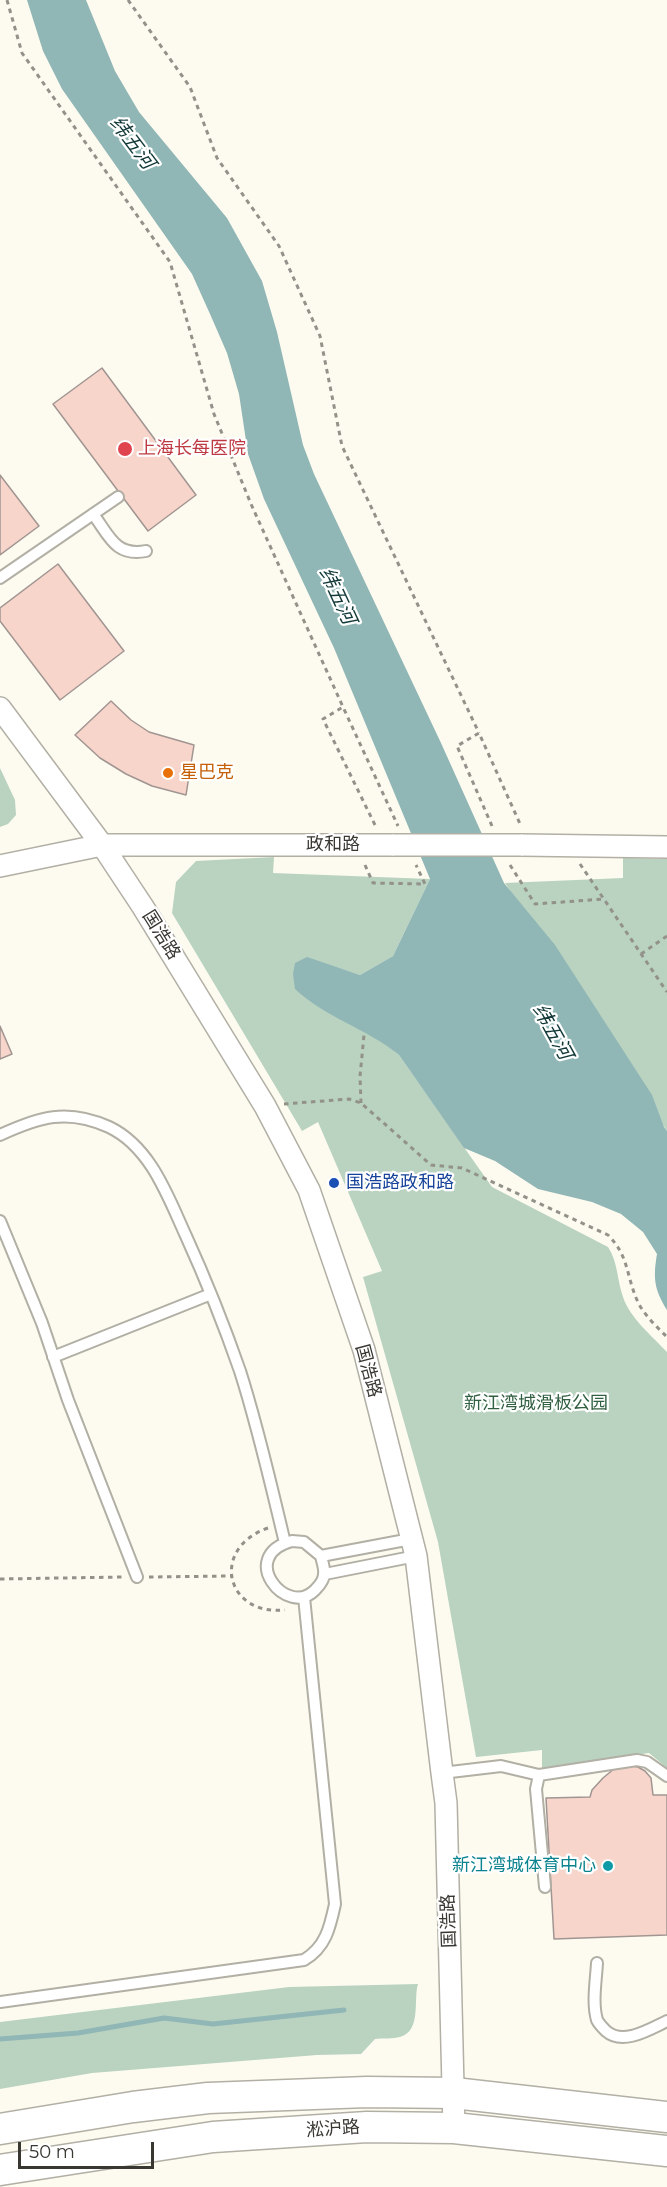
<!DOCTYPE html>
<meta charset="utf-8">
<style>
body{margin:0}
#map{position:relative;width:667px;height:2187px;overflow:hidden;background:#fdfbf0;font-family:Montserrat,sans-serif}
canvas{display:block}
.scale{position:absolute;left:18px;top:2142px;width:136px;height:27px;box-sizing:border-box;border:3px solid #383732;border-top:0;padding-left:8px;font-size:18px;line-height:21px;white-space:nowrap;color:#383732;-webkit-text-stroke:4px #fff;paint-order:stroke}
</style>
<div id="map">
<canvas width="667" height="2187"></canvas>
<div class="scale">50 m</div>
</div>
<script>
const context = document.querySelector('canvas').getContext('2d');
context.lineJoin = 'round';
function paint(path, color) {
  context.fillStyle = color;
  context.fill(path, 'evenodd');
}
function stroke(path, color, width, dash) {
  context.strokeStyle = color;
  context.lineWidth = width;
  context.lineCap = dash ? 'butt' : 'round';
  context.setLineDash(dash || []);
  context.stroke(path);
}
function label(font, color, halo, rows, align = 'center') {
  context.font = font + ' Montserrat,"Noto Sans SC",sans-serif';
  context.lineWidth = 4.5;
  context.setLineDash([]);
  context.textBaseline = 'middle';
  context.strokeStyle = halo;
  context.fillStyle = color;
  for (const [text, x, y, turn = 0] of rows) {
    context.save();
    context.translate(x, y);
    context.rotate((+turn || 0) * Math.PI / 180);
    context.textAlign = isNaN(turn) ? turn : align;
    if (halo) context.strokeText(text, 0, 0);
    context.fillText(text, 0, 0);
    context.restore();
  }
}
paint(new Path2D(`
 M 0,768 L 15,800 L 16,815 L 8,824 L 0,827 Z
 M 274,857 L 273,873 L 430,879 L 393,956 L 360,975 L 307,958 L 384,1043 L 399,1055 L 492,1187 L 608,1247 C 618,1262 617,1280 623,1297 C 630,1318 652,1336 667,1352 L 667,1768 L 649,1753 L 542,1768 L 542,1750 L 476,1757 L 438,1542 L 363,1277 L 382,1271 L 318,1122 L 302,1131 L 172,913 L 176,882 L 196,861 Z
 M 623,858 L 667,859 L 667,1131 L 505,883 L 623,878 Z
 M 418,1984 C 413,1999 422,2031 400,2037 C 393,2039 383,2038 375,2039 L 361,2054 L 317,2055 L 92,2073 L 0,2089 L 0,2022 L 289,1987 Z`), '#b9d3c0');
paint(new Path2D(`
 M 27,0 L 86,0 L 115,71 L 139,112 L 227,218 L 262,281 L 277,332 L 303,445 L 314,474 L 441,743 L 504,883 L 555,945 L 652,1095 L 664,1127 L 667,1131 L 667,1310 C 654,1289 653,1278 657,1254 L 643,1232 L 621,1214 L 592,1202 L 538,1189 L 495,1161 L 464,1148 L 399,1055 C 366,1028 326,1018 295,989 L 293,974 L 295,963 L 307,957 L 360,975 L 393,956 L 430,879 L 334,648 L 264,499 L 248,454 L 239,394 L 227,353 L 210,314 L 192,274 L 62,89 L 43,51 Z`), '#90b6b6');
stroke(new Path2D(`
 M 0,2039 L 78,2033 L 164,2018 L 213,2024 L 344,2010`), '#90b6b6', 5);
const building = new Path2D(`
 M 102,368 L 196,495 L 148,531 L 53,404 Z
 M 0,475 L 39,526 L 0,555 Z
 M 58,564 L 124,651 L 60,700 L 0,621 L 0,608 Z
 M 111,701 L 131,720 L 149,732 L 194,745 L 186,795 L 152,786 L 126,774 L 100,758 L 75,735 Z
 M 0,1026 L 12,1054 L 0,1059 Z
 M 626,1765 L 638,1767 L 645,1771 L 651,1778 L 653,1795 L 667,1795 L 667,1935 L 554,1939 L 546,1798 L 590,1797 L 592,1790 L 603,1778 L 615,1768 Z`);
paint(building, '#f7d5cb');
stroke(building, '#a19592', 1.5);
const service = new Path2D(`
 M 93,514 C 109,535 115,557 146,551
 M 0,578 L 118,497
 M 0,1135 C 39,1117 67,1108 109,1127 C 151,1147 168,1197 186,1236 C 206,1280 224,1325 240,1371 C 258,1427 271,1485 285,1543
 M 0,1221 L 42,1323 L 68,1400 L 137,1577
 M 53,1357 L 211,1294
 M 292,1541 L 304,1542 L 321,1556 C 322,1561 325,1569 324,1574 C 324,1580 319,1586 315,1590 C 287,1619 236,1556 292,1541 Z
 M 321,1556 L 411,1539
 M 325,1574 L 416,1556
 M 442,1773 L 501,1766 L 539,1775
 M 545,1887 L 536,1789 L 539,1775 L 637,1760 L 647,1762 L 667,1776
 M 597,1963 C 596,1981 592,2003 597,2020 C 599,2024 603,2028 606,2031 C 623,2046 650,2029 667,2021
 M 0,2002 L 304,1960 C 326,1947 330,1927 335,1904 L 304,1597`);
const minor = new Path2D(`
 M 0,708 L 102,845 L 143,907 L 265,1106 L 309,1190 L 364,1350 L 416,1556 L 442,1773 L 446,1803 L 454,2128
 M 521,845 L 667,847
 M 0,866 L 102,845 L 394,845`);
const secondary = new Path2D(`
 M 0,2129 L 133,2107 L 208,2098 L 367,2092 L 454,2093 L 667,2117
 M 0,2170 L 213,2137 L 367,2127 L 454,2128 L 667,2151`);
stroke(service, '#b2afa5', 14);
stroke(minor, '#b2afa5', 24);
stroke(secondary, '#b2afa5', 33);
stroke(new Path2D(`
 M 7,0 L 22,53 L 170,262 L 214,414 L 251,504 L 343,707
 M 128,0 L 190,87 L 217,158 L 279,246 L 320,336 L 342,446 L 479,733
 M 375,825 L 323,719 L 343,707 L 398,826
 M 492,826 L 457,746 L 479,733 L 521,826
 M 580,864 L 667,992
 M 365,865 L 373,883 L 425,884 L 416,865
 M 510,865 L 535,904 L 604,899
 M 641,954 L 667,936
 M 361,1103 L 360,1076 L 364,1035
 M 284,1104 L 349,1099 L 361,1103 L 431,1165 L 462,1168 L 608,1235 C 629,1256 626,1275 637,1300 C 643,1314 656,1326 667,1337
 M 268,1528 C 210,1548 225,1616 285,1610
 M 149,1577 L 231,1576
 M 0,1579 L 122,1577`), '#93928a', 3, [4.5, 4.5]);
stroke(service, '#fff', 10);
stroke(minor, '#fff', 21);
stroke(secondary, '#fff', 30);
const minorBridge = new Path2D(`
 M 394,845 L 521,845`);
stroke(minorBridge, '#b2afa5', 24, []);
stroke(minorBridge, '#fff', 21);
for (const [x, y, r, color] of [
 [125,449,8,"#e0444e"],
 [168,773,6,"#e8710a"],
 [334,1183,6,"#1a4fb4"],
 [608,1866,6,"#0f9aa8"]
]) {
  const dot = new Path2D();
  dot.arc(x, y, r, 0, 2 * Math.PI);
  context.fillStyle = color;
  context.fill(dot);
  stroke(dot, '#fff', 2);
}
label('18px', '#be3a42', '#fff', [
 ["上海长每医院",138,449]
], 'left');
label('18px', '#c56008', '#fff', [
 ["星巴克",180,773]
], 'left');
label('18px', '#383732', '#fff', [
 ["政和路",333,845],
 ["国浩路",161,935,58],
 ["国浩路",368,1371,75],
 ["国浩路",449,1921,-92],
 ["淞沪路",333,2129,-4]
]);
label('18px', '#164399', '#fff', [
 ["国浩路政和路",346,1183]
], 'left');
label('18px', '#315f41', '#fff', [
 ["新江湾城滑板公园",536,1404]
]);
label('18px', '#0d838f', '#fff', [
 ["新江湾城体育中心",596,1866]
], 'right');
label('italic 20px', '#123838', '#fff', [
 ["纬五河",132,143,53],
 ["纬五河",337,596,65],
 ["纬五河",552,1032,61]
]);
</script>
